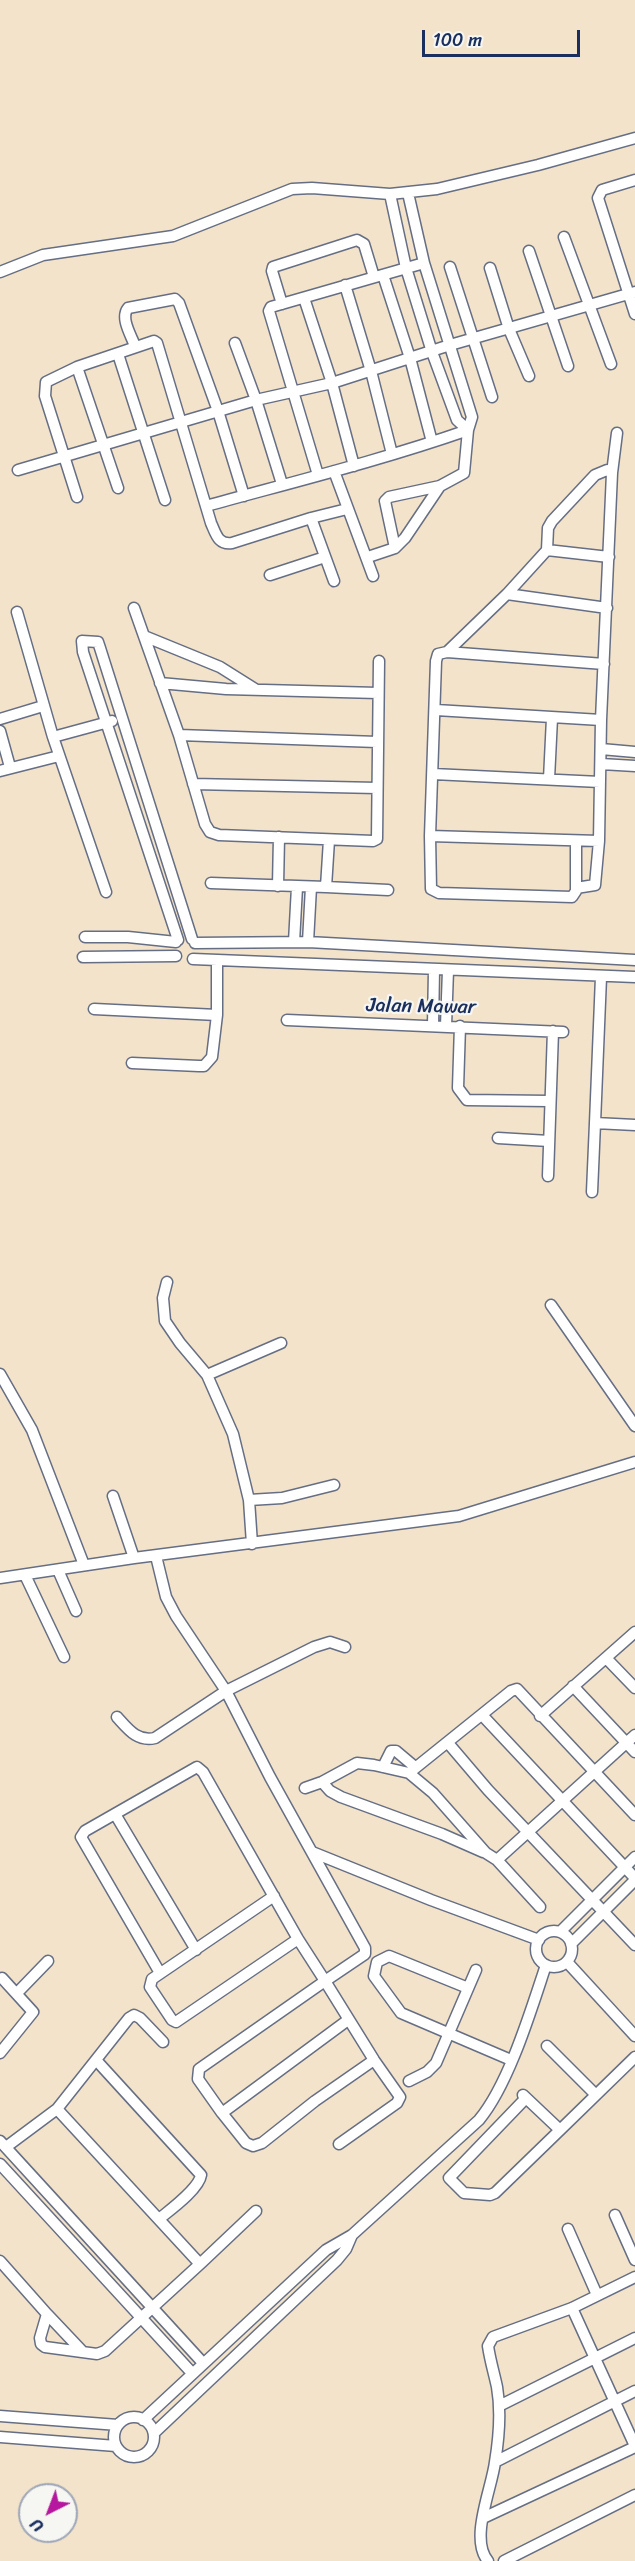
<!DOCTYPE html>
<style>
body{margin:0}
#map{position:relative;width:635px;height:2561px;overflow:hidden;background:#f2e3ca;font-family:Sriracha,sans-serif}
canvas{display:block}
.north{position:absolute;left:18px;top:2483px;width:60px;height:60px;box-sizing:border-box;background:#f6f6f2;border:2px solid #9ea6b7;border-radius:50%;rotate:222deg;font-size:16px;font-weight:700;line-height:24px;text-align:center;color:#1b2f5e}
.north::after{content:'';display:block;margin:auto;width:21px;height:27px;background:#b5179e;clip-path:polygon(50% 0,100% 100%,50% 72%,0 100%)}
.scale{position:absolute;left:422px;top:30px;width:158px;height:27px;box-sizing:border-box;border:3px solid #1b2f5e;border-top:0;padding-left:8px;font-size:18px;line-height:21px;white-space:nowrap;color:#1b2f5e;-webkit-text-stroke:4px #f6f6f2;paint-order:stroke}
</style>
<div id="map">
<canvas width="635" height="2561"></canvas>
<div class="north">U</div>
<div class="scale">100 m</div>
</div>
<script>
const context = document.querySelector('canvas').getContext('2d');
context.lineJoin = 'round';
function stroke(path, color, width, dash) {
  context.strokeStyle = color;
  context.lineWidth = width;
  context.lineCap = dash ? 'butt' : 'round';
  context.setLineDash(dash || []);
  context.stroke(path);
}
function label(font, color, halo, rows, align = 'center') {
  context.font = font + ' Sriracha,sans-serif';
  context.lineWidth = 4.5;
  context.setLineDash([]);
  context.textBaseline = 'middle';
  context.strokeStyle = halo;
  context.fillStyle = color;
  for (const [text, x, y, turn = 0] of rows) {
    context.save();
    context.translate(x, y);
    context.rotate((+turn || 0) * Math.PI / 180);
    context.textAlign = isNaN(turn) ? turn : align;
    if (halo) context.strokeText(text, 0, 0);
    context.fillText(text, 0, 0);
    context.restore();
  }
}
const street = new Path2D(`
 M 635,180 L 602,190 L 598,198 L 635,314
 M 390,194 L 406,268 L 432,352 L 457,420 L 468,430
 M 564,237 L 611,364
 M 529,251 L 568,366
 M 450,267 L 492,397
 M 490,268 L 509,329 L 529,376
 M 0,272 L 43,255 L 173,236 L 292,189 L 312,188 L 390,194 L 437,189 L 538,165 L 635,138
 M 383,275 L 410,358 L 432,442
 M 345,285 L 371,371 L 392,454
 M 304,298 L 332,383 L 354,466
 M 282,304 L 272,271 L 273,267 L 357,240 L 364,244 L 374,277
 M 235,343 L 256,400 L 282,484
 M 135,346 C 131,335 120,318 128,308 L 175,299 L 179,303 L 218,411 L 244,496
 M 118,354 L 165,500
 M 77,367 L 118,488
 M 18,470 L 256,400 L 332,383 L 450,345 L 635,292
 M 334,471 L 373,576
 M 318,475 L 269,311 L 271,307 L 424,263
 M 77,497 L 45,396 L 46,382 L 77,367 L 154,341 L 157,343 L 211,523 C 216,534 218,545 232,543 L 311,518 L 347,509
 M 206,506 C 293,482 382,460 468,430
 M 311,518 L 334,581
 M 395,548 L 385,501 L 389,497 L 440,486
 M 547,550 L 548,528 L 552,521 L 595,475 L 607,470 L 612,473
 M 368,557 L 395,548 L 405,538 L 440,486 L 464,473 L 468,430 L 472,417 L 424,263 L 408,193
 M 270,575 L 325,557
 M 507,594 L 607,608
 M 134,608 L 179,735 L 205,824 L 210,832 L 219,835 L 373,841 L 377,839 L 379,661
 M 17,612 L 53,737 L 112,721
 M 144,636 L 220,667 L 255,689
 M 447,652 L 604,664
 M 160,683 L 226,689 L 378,693
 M 436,710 L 601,720
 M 0,719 L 43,706
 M 0,731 L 10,767
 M 179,735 L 377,742
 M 53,737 L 106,892
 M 601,749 L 635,752
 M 601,764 L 635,766
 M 0,771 L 59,756
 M 433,774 L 600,782
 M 549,779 L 552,718
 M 193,784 L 377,788
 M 430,836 L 599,841 L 601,720 L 612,473 L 617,433
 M 329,840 L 326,887 L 388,890
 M 576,842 L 576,891 L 572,897 L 439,893 L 431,889 L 430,836 L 436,661 L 438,654 L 447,652 L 507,594 L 547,550 L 609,557
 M 211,883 L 326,887
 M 278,886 L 279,837
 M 576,888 L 595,885 L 599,841
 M 85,937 L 128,937 L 176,942
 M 178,940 L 83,652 L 82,641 L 98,642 L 100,648 L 192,939
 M 294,942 L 297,887
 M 308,942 L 311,887
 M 195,943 L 308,942 L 635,960
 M 83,957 L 176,956
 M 193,959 L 635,977
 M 601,977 L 595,1123 L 635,1125
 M 94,1009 L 217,1015
 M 287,1020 L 563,1032
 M 433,1026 L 434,970
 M 446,1026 L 448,970
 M 460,1026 L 458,1088 L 467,1100 L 549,1101
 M 132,1063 L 199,1066 L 204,1066 L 212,1057 L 217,1015 L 217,961
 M 498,1138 L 549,1141
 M 548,1176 L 553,1031
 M 592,1192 L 595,1123
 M 167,1282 L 163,1298 L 165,1321 L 180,1343 L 207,1375 L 233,1434 L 249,1500 L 252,1544
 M 551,1305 L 635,1426
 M 0,1374 L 32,1430 L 84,1565
 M 207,1375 L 281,1343
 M 113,1496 L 134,1558
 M 249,1500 L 282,1498 L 334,1485
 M 156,1556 L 166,1597 L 176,1616 L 226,1691 L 270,1777 L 365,1948 L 365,1954 L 325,1981 L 374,2060 L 400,2097 L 397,2103 L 339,2144
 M 58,1570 L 76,1611
 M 25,1575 L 64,1657
 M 0,1578 L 134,1558 L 459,1516 L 635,1462
 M 606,1658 L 635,1688
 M 573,1686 L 635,1752
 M 482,1715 L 635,1878
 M 540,1716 L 635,1632
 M 117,1717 C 128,1729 137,1742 155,1738 L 226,1691 L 314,1647 L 330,1642 L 345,1647
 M 448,1743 L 488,1790 L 635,1945
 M 383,1767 L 391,1751 L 396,1751 L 415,1767
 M 409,1773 L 511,1691 L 517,1689 L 635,1815
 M 322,1782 L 330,1791 L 341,1797 L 442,1834 L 483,1852
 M 305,1788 L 322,1782 L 357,1763 L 374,1765 L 409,1773 L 433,1793 L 486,1853 L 497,1860 L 540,1907
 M 115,1814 L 196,1950
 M 312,1852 L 431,1900 L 539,1940
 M 497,1860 L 635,1735
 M 274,1896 L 152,1979 L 150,1987 L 172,2020 L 176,2022 L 298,1939
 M536 1949a18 18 0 1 1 36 0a18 18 0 1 1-36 0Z
 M 560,1932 L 635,1857
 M 571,1944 L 635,1880
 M 567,1962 L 635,2036
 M 160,1973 L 81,1837 L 85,1831 L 197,1767 L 203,1772 L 298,1939 L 325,1981 L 199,2069 L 198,2079 L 222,2113 L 348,2020
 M 468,1988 L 389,1956 L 377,1962 L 374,1976 L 401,2013 L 511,2060
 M 17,1993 L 48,1961
 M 547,2046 L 596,2095
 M 0,2053 L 33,2012 L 2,1978
 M 96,2060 L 201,2175 C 199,2189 170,2210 159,2219
 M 409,2081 L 427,2072 L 436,2063 L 476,1970
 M 523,2095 L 560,2130 L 495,2193 L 490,2195 L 464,2193 L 449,2178 L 526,2098
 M 222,2113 L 246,2143 L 253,2146 L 262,2143 L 315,2101 L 374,2060
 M 560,2130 L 635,2057
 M 0,2141 L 203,2363
 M 6,2147 L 57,2109
 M 0,2164 L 192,2373
 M 615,2215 L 635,2260
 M 568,2229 L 597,2295
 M 0,2261 L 47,2314 L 40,2338 L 41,2344 L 45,2347 L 97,2354 L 105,2351 L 200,2264 L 57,2109 L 129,2018 L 134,2015 L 140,2018 L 163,2042
 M 200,2264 L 256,2211
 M 572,2308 L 635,2446
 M 47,2314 L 82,2351
 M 499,2406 L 635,2338
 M 0,2416 L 118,2425
 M114 2437a20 20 0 1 1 40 0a20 20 0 1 1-40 0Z
 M 143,2420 L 326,2250 L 352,2235 L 479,2120 C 509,2084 531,2010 546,1965
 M 154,2433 L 337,2260 L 346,2249 L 352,2235
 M 0,2437 L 116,2446
 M 495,2462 L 635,2391
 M 483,2518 L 635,2447
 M 488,2561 C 469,2539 492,2488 495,2462 C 499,2438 501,2410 497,2387 C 494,2373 490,2360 488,2346 L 493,2337 L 572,2308 L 635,2277
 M 504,2561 L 635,2495`);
stroke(street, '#666e84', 13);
stroke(street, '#fff', 10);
label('20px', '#1b2f5e', '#f6f6f2', [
 ["Jalan Mawar",421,1007,1]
]);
</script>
